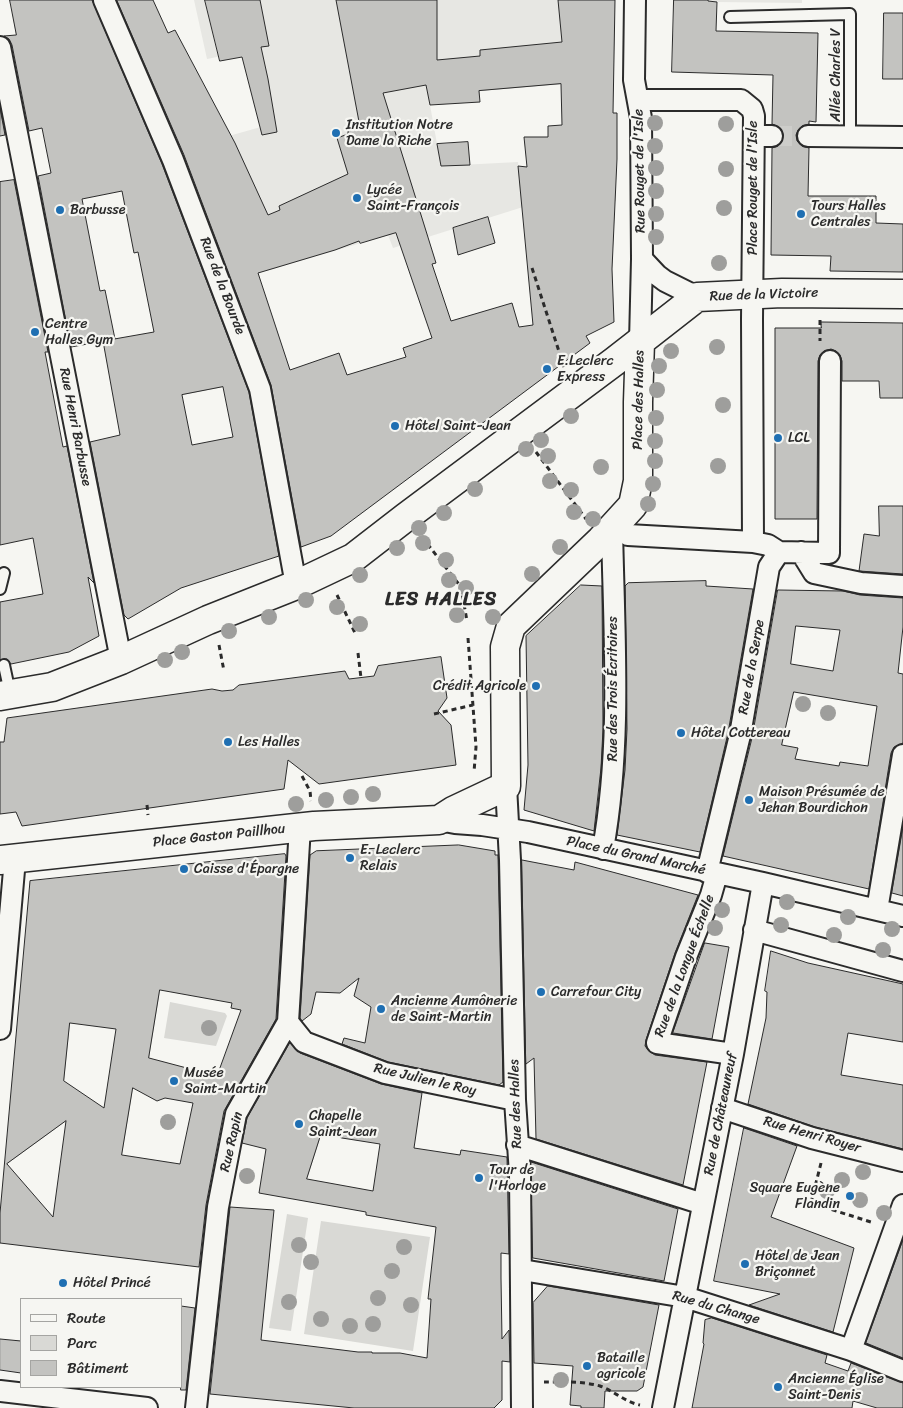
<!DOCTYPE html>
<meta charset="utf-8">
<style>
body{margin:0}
#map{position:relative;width:903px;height:1408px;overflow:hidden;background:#f6f6f2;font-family:Sriracha,sans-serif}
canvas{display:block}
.legend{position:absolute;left:20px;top:1298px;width:162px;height:90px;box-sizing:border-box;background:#f6f6f2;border:1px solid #a5a5a2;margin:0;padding:6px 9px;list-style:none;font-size:15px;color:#2b2b2b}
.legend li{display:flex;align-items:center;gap:10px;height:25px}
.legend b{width:25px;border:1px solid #a5a5a2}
</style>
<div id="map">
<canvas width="903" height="1408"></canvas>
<ul class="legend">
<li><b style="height:6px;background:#f6f6f2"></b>Route</li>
<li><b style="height:14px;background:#d9d9d5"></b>Parc</li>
<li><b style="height:14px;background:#c3c3c0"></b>Bâtiment</li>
</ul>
</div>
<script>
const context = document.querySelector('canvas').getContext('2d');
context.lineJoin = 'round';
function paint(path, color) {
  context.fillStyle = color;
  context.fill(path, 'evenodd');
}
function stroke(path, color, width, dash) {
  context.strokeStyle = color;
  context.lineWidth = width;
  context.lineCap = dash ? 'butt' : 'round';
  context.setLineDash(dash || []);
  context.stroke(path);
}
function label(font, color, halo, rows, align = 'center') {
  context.font = font + ' Sriracha,sans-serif';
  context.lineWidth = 4.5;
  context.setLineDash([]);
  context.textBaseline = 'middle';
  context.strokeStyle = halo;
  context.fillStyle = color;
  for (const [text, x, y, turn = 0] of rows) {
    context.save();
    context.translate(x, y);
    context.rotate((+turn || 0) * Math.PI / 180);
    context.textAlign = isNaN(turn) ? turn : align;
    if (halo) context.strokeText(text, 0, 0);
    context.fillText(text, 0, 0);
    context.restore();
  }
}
paint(new Path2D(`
 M 194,0 L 615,0 L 614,71 L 591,82 L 480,91 L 480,102 L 430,105 L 441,166 L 518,162 L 520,185 L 616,172 L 616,201 L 522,196 L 523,207 L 393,248 L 388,235 L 233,281 L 186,148 L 275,123 L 261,48 L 207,59 Z
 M 708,0 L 802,0 L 802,3 L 717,2 L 708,1 Z`), '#e7e7e3');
paint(new Path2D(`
 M 170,1002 L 225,1013 L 227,1016 L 216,1046 L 164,1038 Z
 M 287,1214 L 308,1218 L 291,1331 L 269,1328 Z
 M 321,1221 L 430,1237 L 413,1351 L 304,1334 Z`), '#d9d9d5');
const building = new Path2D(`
 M 10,0 L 92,0 L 162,164 L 249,392 L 279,556 L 181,588 L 128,619 L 124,615 L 90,442 L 120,435 L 103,341 L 154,332 L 138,252 L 134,253 L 122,191 L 82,199 L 100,291 L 105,290 L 115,339 L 71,347 L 38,176 L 51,173 L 42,128 L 29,131 L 12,45 L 9,39 L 4,36 L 16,35 ZM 223,387 L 233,437 L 192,445 L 182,395 Z
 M 117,0 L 153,0 L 168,33 L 175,30 L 235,143 L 268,215 L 280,210 L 279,206 L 348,174 L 337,138 L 348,134 L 348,131 L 360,127 L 336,0 L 437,0 L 437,60 L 480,56 L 480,50 L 562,42 L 558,0 L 615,0 L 613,113 L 617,113 L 617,159 L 612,269 L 614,322 L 586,336 L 590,343 L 331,536 L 301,547 L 271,385 L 184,155 ZM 561,84 L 562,125 L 548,126 L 548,137 L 524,137 L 527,167 L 518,166 L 533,325 L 519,327 L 512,303 L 451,321 L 432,264 L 436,263 L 383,93 L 426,85 L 430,105 L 480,102 L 479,91 ZM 396,233 L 432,338 L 403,348 L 406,357 L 347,375 L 339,353 L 290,370 L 258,273 L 335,250 L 359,241 L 360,243 Z
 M 205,0 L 260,0 L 269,46 L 261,47 L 268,79 L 277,132 L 262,135 L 242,57 L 220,61 Z
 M 674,0 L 708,0 L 708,1 L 717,2 L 716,31 L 818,33 L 816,122 L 809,121 L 809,124 L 802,126 L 798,130 L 796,135 L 797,141 L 802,146 L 809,148 L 808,196 L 876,196 L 876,223 L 903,224 L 903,272 L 830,271 L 831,256 L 771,255 L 772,148 L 778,146 L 782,141 L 784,136 L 782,130 L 777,126 L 772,124 L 773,75 L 672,72 Z
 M 884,13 L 903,13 L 903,79 L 883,79 Z
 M 0,108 L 5,135 L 0,136 Z
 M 468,142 L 470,165 L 441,166 L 437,144 Z
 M 14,180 L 48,352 L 45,352 L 63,447 L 67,446 L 94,583 L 88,577 L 99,636 L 69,652 L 11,664 L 7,659 L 0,660 L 0,602 L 43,594 L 33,538 L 0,545 L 0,182 Z
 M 488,217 L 495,243 L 458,255 L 453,228 Z
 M 821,322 L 903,323 L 903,398 L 880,398 L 879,381 L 842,381 L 842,361 L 840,355 L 836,351 L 831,349 L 824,351 L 820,355 L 818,361 L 817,519 L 775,519 L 775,328 L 821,328 Z
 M 879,506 L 903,506 L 903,574 L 859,571 L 864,534 L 879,536 Z
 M 706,581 L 706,586 L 753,589 L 728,733 L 700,852 L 617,835 L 625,770 L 627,729 L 625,586 L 628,583 Z
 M 581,585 L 602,586 L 603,729 L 601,768 L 594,831 L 524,810 L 528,765 L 526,636 Z
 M 778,590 L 843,591 L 860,595 L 903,598 L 903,627 L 898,673 L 903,674 L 903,743 L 894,747 L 891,753 L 869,889 L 723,856 L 752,738 ZM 796,626 L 840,630 L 833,671 L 791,664 ZM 794,692 L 877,706 L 868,766 L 840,762 L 839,766 L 795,759 L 798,748 L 782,745 Z
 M 441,657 L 447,698 L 438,711 L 451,725 L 456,765 L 319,784 L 288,760 L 284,789 L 22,826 L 16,812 L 0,814 L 0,742 L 4,742 L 7,718 L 212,689 L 222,691 L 233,690 L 239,685 L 345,671 L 349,679 L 374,676 L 378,666 Z
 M 903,827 L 903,896 L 892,893 Z
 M 459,845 L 495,851 L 495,855 L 498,855 L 503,1082 L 499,1085 L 388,1062 L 342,1044 L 344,1038 L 365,1043 L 371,1007 L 354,996 L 359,978 L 340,993 L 316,992 L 311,1014 L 302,1021 L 300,1018 L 310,855 L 316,851 Z
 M 285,854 L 286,856 L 276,1019 L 224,1111 L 206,1205 L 199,1267 L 0,1243 L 0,1213 L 30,881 ZM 160,990 L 232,1003 L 231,1008 L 241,1010 L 217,1076 L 149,1058 ZM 70,1023 L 116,1029 L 104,1108 L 64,1081 ZM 133,1088 L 157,1101 L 165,1098 L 193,1103 L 180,1164 L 122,1155 ZM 66,1121 L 53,1217 L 7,1164 Z
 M 522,860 L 574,870 L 575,862 L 698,895 L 675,953 L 646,1040 L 645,1046 L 649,1051 L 655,1055 L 707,1062 L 683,1185 L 536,1139 L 534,1058 L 526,1064 Z
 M 705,943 L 729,947 L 712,1039 L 673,1033 Z
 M 771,951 L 808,963 L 903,984 L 903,1042 L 848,1033 L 841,1075 L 903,1085 L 903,1149 L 815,1127 L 748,1104 L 766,1018 L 767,992 L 765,991 Z
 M 290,1043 L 300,1053 L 381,1084 L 422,1093 L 414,1148 L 460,1155 L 461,1150 L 507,1157 L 509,1254 L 501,1253 L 501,1278 L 502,1339 L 509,1330 L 510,1362 L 502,1361 L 502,1400 L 494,1408 L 354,1408 L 210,1394 L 230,1207 L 274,1210 L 261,1340 L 358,1352 L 372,1352 L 372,1353 L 400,1353 L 427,1358 L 431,1299 L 428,1299 L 436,1227 L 366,1215 L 366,1212 L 259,1193 L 266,1149 L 242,1143 L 247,1118 ZM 322,1132 L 342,1138 L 380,1144 L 373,1191 L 307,1179 Z
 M 744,1128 L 797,1146 L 771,1217 L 854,1248 L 833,1332 L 749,1305 L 780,1294 L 714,1281 Z
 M 531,1162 L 678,1209 L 664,1281 L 533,1258 Z
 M 903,1240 L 903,1358 L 866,1343 Z
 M 548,1286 L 659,1305 L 643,1387 L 637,1391 L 605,1391 L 604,1408 L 581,1408 L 581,1406 L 570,1405 L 573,1366 L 534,1363 L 533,1303 Z
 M 181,1306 L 195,1308 L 186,1390 L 181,1390 Z
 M 712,1318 L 827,1355 L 825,1363 L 848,1371 L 851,1363 L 903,1383 L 903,1408 L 877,1408 L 853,1401 L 852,1408 L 692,1408 L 704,1344 L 703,1343 L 705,1320 Z
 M 0,1339 L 21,1341 L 21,1373 L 0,1370 Z`);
paint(building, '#c3c3c0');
stroke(building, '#2b2b2b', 1);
stroke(new Path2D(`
 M 772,136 L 808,136`), '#cdcdca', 20, [20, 10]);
const lane = new Path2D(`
 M 730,17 L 850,14 L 850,137
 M 0,589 L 4,573
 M 4,665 L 10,693`);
const street = new Path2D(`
 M 104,0 L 173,160 L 260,389 L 296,585
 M 635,0 L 634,80 L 641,118 L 642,259 L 640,342
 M 0,47 L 121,660
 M 638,100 L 741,100 L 752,109 L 754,116 L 752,319 L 753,542
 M 754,136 L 772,136
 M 808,136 L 903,137
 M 642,259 L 657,275 L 665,281 L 697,297
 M 616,525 L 628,535 L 753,542 L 768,545 L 779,552 L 829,553 L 830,361
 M 801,552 L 814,573 L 861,583 L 903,586
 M 506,786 L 510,860 L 515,1100 L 520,1174 L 522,1408
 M 439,820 L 455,823 L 482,825 L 528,832 L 763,883 L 903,916
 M 603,849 C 622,743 614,635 612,528
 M 707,872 L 740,735 L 769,567 L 779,552
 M 717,874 L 711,895 L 686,957 L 657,1043 L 733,1054
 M 877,910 L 903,755
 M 754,930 L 903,971
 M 288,1022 L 304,1042 L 385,1073 L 515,1100
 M 0,1029 L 15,859
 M 722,1108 L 812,1138 L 903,1161
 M 517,1145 L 703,1204
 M 522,1270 L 685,1297 L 851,1350 L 903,1371
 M 851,1350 L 903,1205
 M 0,1391 L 147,1408
 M 196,1408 L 218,1207 L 236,1114 L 288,1022 L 300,827
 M 663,1408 L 733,1054 L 763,883`);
const secondary = new Path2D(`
 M 0,696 L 52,687 L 121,660 L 208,620 L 296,585 L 353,558 L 406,517 L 615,361 L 697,297 L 782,293 L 903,294
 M 0,860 L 314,826 L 439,820 L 453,811 L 506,786 L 505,647 L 511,626 L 601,540 L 633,505 L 638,481 L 638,402 L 640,342`);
stroke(lane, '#2b2b2b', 14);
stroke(street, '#2b2b2b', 24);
stroke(secondary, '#2b2b2b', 31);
stroke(new Path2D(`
 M 532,268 L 564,367
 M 820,320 L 820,341
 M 536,452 L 586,519
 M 422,537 L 461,587 L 467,621
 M 337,595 L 356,635
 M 468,638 L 476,747 L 474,772
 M 219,645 L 224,671
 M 358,653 L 361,678
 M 434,714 L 473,705
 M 302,776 L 310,791 L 311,801
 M 147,805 L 148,815
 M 821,1163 L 811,1203 L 874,1223
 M 544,1382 C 562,1382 582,1381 600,1386 C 614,1391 625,1402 640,1405`), '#2b2b2b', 3, [5, 4]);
stroke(lane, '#f6f6f2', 10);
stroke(street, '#f6f6f2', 20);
stroke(secondary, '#f6f6f2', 28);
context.fillStyle = '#9e9e9c';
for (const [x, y] of [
 [655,123],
 [726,124],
 [655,146],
 [656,168],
 [726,169],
 [656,191],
 [724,208],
 [656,214],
 [656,237],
 [719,263],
 [717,347],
 [671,351],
 [659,366],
 [657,390],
 [723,405],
 [571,416],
 [656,418],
 [541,440],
 [655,441],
 [526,449],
 [548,456],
 [655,461],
 [718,466],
 [601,467],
 [550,481],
 [653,484],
 [475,489],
 [571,490],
 [648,504],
 [574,512],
 [444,513],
 [593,519],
 [419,528],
 [423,543],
 [560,547],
 [397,548],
 [446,560],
 [532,574],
 [360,575],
 [449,580],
 [466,588],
 [306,600],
 [337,607],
 [457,615],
 [269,617],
 [493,617],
 [360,624],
 [229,631],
 [182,652],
 [165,660],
 [803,704],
 [828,713],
 [373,794],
 [351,797],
 [326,800],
 [296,804],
 [787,902],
 [722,910],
 [848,917],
 [781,925],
 [715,928],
 [892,929],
 [834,935],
 [883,950],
 [209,1028],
 [168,1122],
 [863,1172],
 [247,1176],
 [842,1180],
 [827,1191],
 [860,1200],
 [884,1213],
 [299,1245],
 [404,1247],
 [311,1262],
 [392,1271],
 [378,1298],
 [289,1302],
 [411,1305],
 [321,1319],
 [373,1324],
 [350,1326],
 [561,1380]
]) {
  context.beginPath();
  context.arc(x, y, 8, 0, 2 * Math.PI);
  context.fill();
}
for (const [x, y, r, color] of [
 [336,133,5,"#1f6fb2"],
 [357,198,5,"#1f6fb2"],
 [60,210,5,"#1f6fb2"],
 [801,214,5,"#1f6fb2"],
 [35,332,5,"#1f6fb2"],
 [547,369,5,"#1f6fb2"],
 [395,426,5,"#1f6fb2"],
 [778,438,5,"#1f6fb2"],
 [536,686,5,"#1f6fb2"],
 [681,733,5,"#1f6fb2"],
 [228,742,5,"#1f6fb2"],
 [749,800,5,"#1f6fb2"],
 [350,858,5,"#1f6fb2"],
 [184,869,5,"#1f6fb2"],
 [541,992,5,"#1f6fb2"],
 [381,1009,5,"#1f6fb2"],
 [174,1081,5,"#1f6fb2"],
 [299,1124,5,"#1f6fb2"],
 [479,1178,5,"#1f6fb2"],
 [850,1196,5,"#1f6fb2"],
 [745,1264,5,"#1f6fb2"],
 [63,1283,5,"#1f6fb2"],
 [587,1366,5,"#1f6fb2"],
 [778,1387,5,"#1f6fb2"]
]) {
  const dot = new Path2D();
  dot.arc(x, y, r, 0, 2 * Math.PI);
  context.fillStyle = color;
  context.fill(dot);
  stroke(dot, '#f6f6f2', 2);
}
label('14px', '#2b2b2b', '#f6f6f2', [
 ["Allée Charles V",836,75,-90],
 ["Rue Rouget de l'Isle",640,171,-91],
 ["Place Rouget de l'Isle",753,188,-90],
 ["Rue de la Bourde",222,286,69],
 ["Rue de la Victoire",764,295,-2],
 ["Place des Halles",639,400,-89],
 ["Rue Henri Barbusse",75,427,79],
 ["Rue de la Serpe",752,667,-80],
 ["Rue des Trois Écritoires",613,689,-90],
 ["Place Gaston Paillhou",219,836,-6],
 ["Place du Grand Marché",636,856,12],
 ["Rue de la Longue Échelle",685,966,-70],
 ["Rue Julien le Roy",425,1080,13],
 ["Rue des Halles",516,1104,-92],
 ["Rue de Châteauneuf",721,1114,-79],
 ["Rue Henri Royer",812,1135,16],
 ["Rue Rapin",232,1142,-77],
 ["Rue du Change",716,1308,16]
]);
label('14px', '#2b2b2b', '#f6f6f2', [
 ["Institution Notre",346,125],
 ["Dame la Riche",346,141],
 ["Lycée",367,190],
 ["Saint-François",367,206],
 ["Tours Halles",811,206],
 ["Centrales",811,222],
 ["Barbusse",70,210],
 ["Centre",45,324],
 ["Halles Gym",45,340],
 ["E.Leclerc",557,361],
 ["Express",557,377],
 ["Hôtel Saint-Jean",405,426],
 ["LCL",788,438],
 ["Crédit Agricole",526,686,"right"],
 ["Hôtel Cottereau",691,733],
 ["Les Halles",238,742],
 ["Maison Présumée de",759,792],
 ["Jehan Bourdichon",759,808],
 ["E. Leclerc",360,850],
 ["Relais",360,866],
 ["Caisse d'Épargne",194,869],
 ["Carrefour City",551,992],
 ["Ancienne Aumônerie",391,1001],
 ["de Saint-Martin",391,1017],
 ["Musée",184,1073],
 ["Saint-Martin",184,1089],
 ["Chapelle",309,1116],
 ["Saint-Jean",309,1132],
 ["Tour de",489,1170],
 ["l'Horloge",489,1186],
 ["Square Eugène",840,1188,"right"],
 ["Flandin",840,1204,"right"],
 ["Hôtel de Jean",755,1256],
 ["Briçonnet",755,1272],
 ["Hôtel Princé",73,1283],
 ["Bataille",597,1358],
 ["agricole",597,1374],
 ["Ancienne Église",788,1379],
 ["Saint-Denis",788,1395]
], 'left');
context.letterSpacing = '1px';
label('bold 19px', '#2b2b2b', '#f6f6f2', [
 ["LES HALLES",441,600]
]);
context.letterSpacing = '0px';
</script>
